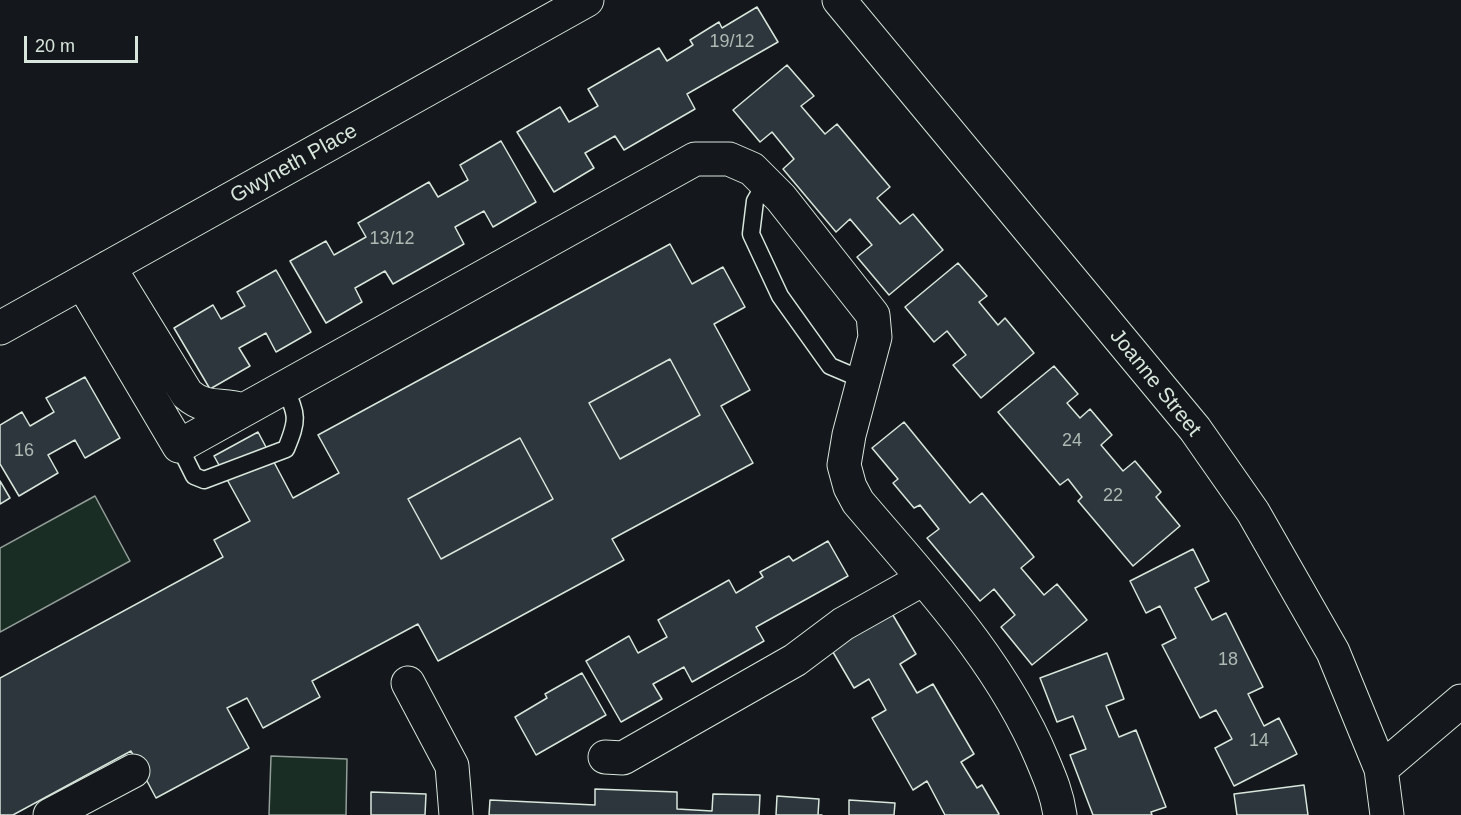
<!DOCTYPE html>
<style>
body{margin:0}
#map{position:relative;width:1461px;height:815px;overflow:hidden;background:#14181c;font-family:Helvetica,sans-serif}
canvas{display:block}
.scale{position:absolute;left:24px;top:36px;width:114px;height:27px;box-sizing:border-box;border:3px solid #d8e6dc;border-top:0;padding-left:8px;font-size:18px;line-height:21px;white-space:nowrap;color:#d8e6dc;-webkit-text-stroke:4px #14181c;paint-order:stroke}
</style>
<div id="map">
<canvas width="1461" height="815"></canvas>
<div class="scale">20 m</div>
</div>
<script>
const context = document.querySelector('canvas').getContext('2d');
context.lineJoin = 'round';
function paint(path, color) {
  context.fillStyle = color;
  context.fill(path, 'evenodd');
}
function stroke(path, color, width, dash) {
  context.strokeStyle = color;
  context.lineWidth = width;
  context.lineCap = dash ? 'butt' : 'round';
  context.setLineDash(dash || []);
  context.stroke(path);
}
function label(font, color, halo, rows, align = 'center') {
  context.font = font + ' Helvetica,sans-serif';
  context.lineWidth = 4.5;
  context.setLineDash([]);
  context.textBaseline = 'middle';
  context.strokeStyle = halo;
  context.fillStyle = color;
  for (const [text, x, y, turn = 0] of rows) {
    context.save();
    context.translate(x, y);
    context.rotate((+turn || 0) * Math.PI / 180);
    context.textAlign = isNaN(turn) ? turn : align;
    if (halo) context.strokeText(text, 0, 0);
    context.fillText(text, 0, 0);
    context.restore();
  }
}
const green = new Path2D(`
 M 95,496 L 130,561 L 0,632 L 0,548 Z
 M 271,756 L 347,759 L 346,815 L 269,815 Z`);
paint(green, '#1a2d24');
stroke(green, '#939e99', 1.5);
const building = new Path2D(`
 M 757,7 L 778,42 L 687,94 L 695,109 L 624,150 L 615,136 L 585,153 L 594,168 L 554,192 L 517,132 L 560,107 L 569,122 L 598,106 L 588,89 L 659,48 L 667,61 L 693,45 L 690,40 L 719,22 L 722,28 Z
 M 787,65 L 814,96 L 801,106 L 825,134 L 837,124 L 890,187 L 877,198 L 900,224 L 913,214 L 943,250 L 889,295 L 857,257 L 872,245 L 850,219 L 836,232 L 783,169 L 794,159 L 772,132 L 760,142 L 733,110 Z
 M 501,141 L 536,202 L 493,227 L 484,211 L 455,227 L 464,244 L 393,284 L 385,271 L 355,288 L 362,302 L 326,323 L 290,261 L 326,241 L 334,255 L 366,237 L 358,223 L 429,182 L 438,197 L 468,180 L 460,165 Z
 M 670,244 L 692,284 L 723,267 L 745,307 L 714,324 L 750,390 L 721,406 L 753,463 L 612,539 L 624,560 L 438,661 L 418,624 L 312,681 L 320,697 L 263,728 L 247,698 L 227,708 L 249,748 L 156,798 L 131,751 L 13,815 L 0,815 L 0,678 L 223,557 L 214,540 L 250,521 L 214,456 L 258,432 L 293,498 L 339,473 L 318,435 ZM 670,359 L 700,415 L 620,459 L 589,403 ZM 520,438 L 553,499 L 441,559 L 408,499 Z
 M 958,263 L 987,296 L 979,302 L 998,325 L 1005,318 L 1034,353 L 981,398 L 953,365 L 966,355 L 947,331 L 934,342 L 905,307 Z
 M 276,270 L 311,332 L 276,352 L 266,333 L 239,348 L 250,366 L 210,389 L 174,328 L 213,305 L 221,319 L 245,306 L 237,292 Z
 M 670,359 L 700,415 L 620,459 L 589,403 Z
 M 1054,366 L 1078,394 L 1067,403 L 1080,418 L 1090,409 L 1112,435 L 1101,445 L 1123,471 L 1135,461 L 1161,492 L 1156,497 L 1180,526 L 1133,566 L 1078,501 L 1082,497 L 1068,479 L 1060,485 L 998,412 Z
 M 85,377 L 120,438 L 85,458 L 75,440 L 48,455 L 58,473 L 19,496 L 0,464 L 0,425 L 22,412 L 30,426 L 54,412 L 46,398 Z
 M 904,422 L 970,503 L 982,493 L 1034,557 L 1021,568 L 1044,595 L 1057,584 L 1087,620 L 1032,665 L 1001,627 L 1015,615 L 994,589 L 980,601 L 927,538 L 939,529 L 920,505 L 914,508 L 893,483 L 898,479 L 872,448 Z
 M 520,438 L 553,499 L 441,559 L 408,499 Z
 M 0,481 L 10,498 L 0,504 Z
 M 828,541 L 848,576 L 756,627 L 764,641 L 692,682 L 684,667 L 653,684 L 662,699 L 621,722 L 586,661 L 629,636 L 638,653 L 667,637 L 658,620 L 729,580 L 736,593 L 763,577 L 760,572 L 789,556 L 793,561 Z
 M 1193,549 L 1209,581 L 1195,588 L 1212,620 L 1226,613 L 1263,687 L 1248,694 L 1264,726 L 1279,718 L 1297,754 L 1234,786 L 1215,748 L 1232,739 L 1216,710 L 1200,718 L 1162,645 L 1176,638 L 1160,606 L 1146,613 L 1130,581 Z
 M 891,612 L 916,654 L 900,664 L 917,693 L 933,684 L 974,754 L 961,762 L 977,788 L 982,785 L 999,814 L 998,815 L 945,815 L 927,781 L 913,790 L 872,718 L 886,710 L 869,679 L 854,688 L 830,647 Z
 M 1107,653 L 1124,699 L 1106,706 L 1119,737 L 1136,730 L 1166,807 L 1151,812 L 1152,815 L 1093,815 L 1070,755 L 1086,749 L 1073,716 L 1057,722 L 1040,678 Z
 M 582,673 L 606,715 L 536,755 L 515,717 L 547,698 L 545,694 Z
 M 1304,785 L 1308,815 L 1237,815 L 1234,794 Z
 M 595,789 L 677,792 L 677,809 L 712,811 L 713,794 L 760,795 L 759,815 L 489,815 L 490,800 L 595,805 Z
 M 371,792 L 426,794 L 425,815 L 371,815 Z
 M 777,796 L 819,799 L 818,815 L 822,815 L 776,815 Z
 M 849,800 L 895,803 L 894,815 L 849,815 Z`);
paint(building, '#2c363c');
stroke(building, '#d8e6dc', 1.5);
const lane = new Path2D(`
 M 766,182 L 755,201 L 751,234 L 780,296 L 830,366 L 863,380
 M 179,446 L 194,476 L 204,480 L 286,449 C 298,420 298,415 284,387`);
const street = new Path2D(`
 M 839,0 L 1195,429 L 1253,512 L 1333,652 L 1381,769 L 1387,815
 M 109,267 L 187,394 C 208,412 222,402 243,410
 M 82,282 L 179,446 L 695,159 L 729,159 L 752,169 L 781,198 L 873,315 L 875,337 L 849,435 L 844,465 L 850,487 L 858,502 C 926,582 1001,661 1042,759 C 1050,778 1057,794 1060,815
 M 0,328 L 587,0
 M 408,683 L 452,766 L 456,815
 M 605,757 L 623,758 L 795,660 L 843,624 L 923,579
 M 1381,769 L 1461,701
 M 50,815 L 133,771`);
stroke(lane, '#d8e6dc', 19);
stroke(street, '#d8e6dc', 35);
stroke(lane, '#14181c', 16);
stroke(street, '#14181c', 33);
label('18px', '#adbab4', null, [
 ["19/12",732,42],
 ["13/12",392,239],
 ["24",1072,441],
 ["16",24,451],
 ["22",1113,496],
 ["18",1228,660],
 ["14",1259,741]
]);
label('21px', '#d8e6dc', '#14181c', [
 ["Gwyneth Place",294,164,-29],
 ["Joanne Street",1155,383,51]
]);
</script>
